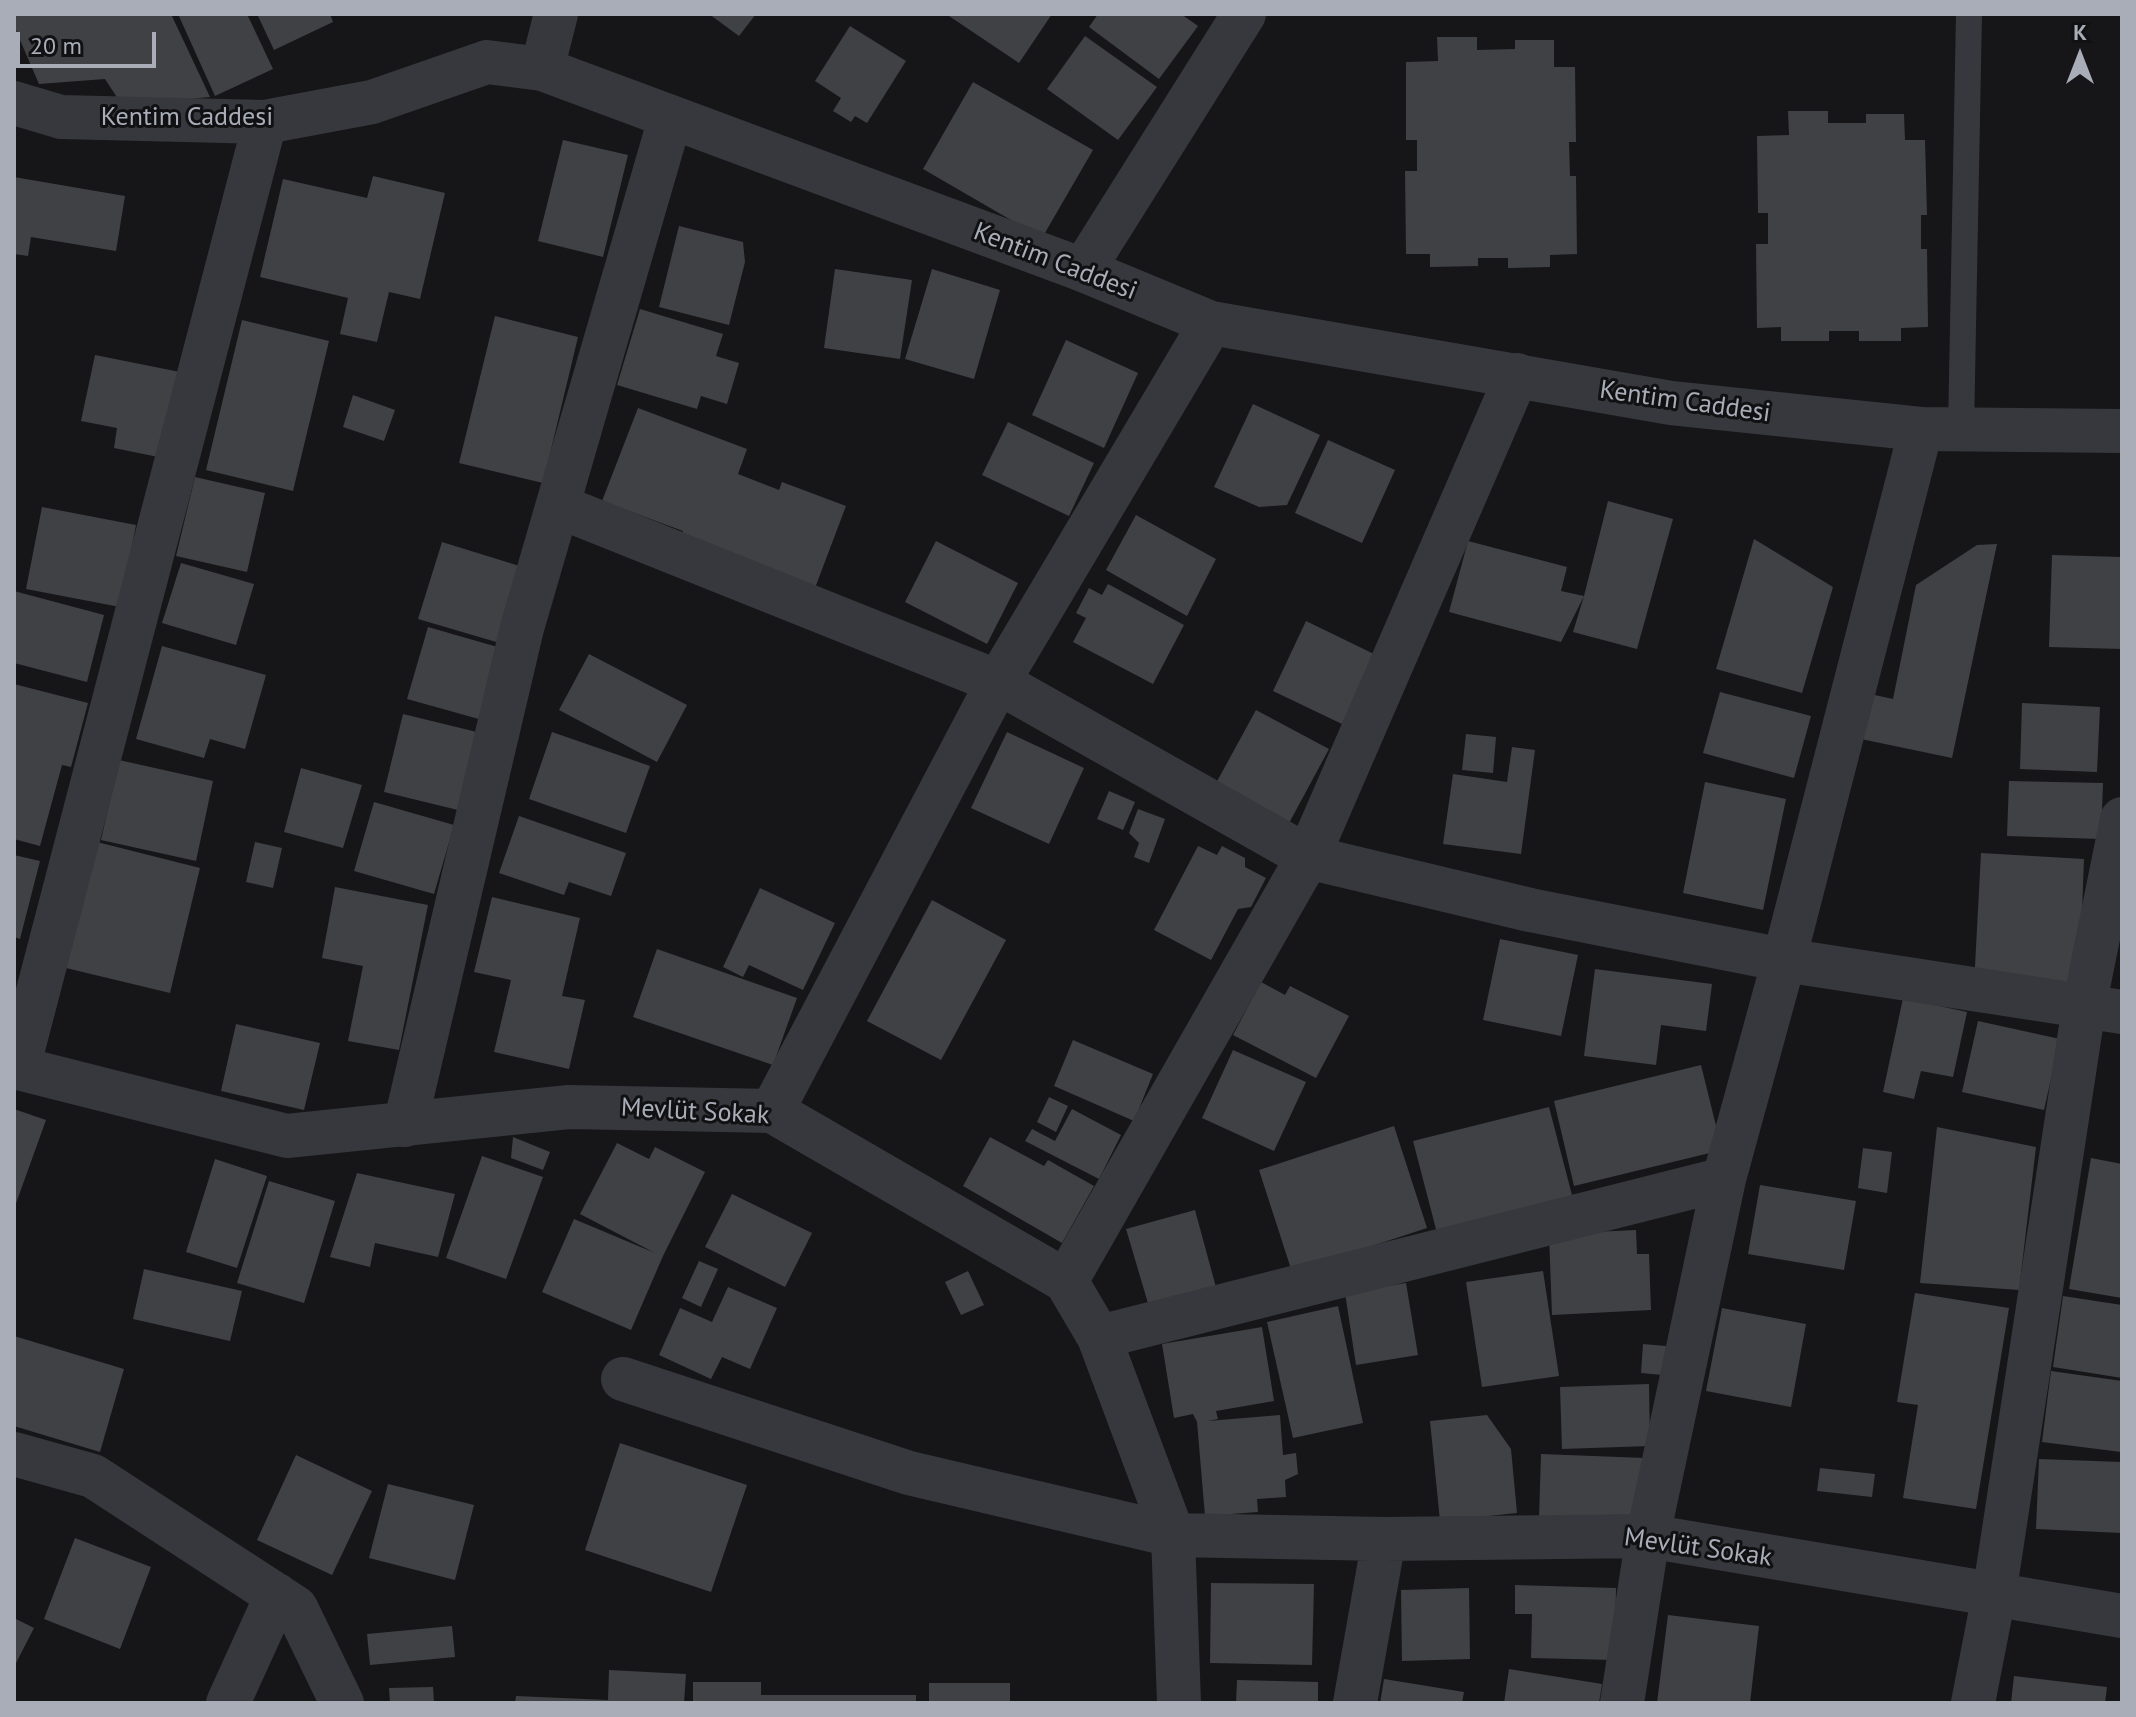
<!DOCTYPE html>
<meta charset="utf-8">
<style>
body{margin:0}
#map{position:relative;width:2136px;height:1717px;overflow:hidden;background:#161618;font-family:"PT Sans",sans-serif}
canvas{display:block}
.frame{position:absolute;inset:0;border:16px solid #a8adb8;pointer-events:none}
.north{position:absolute;left:2040px;top:16px;width:80px;height:80px;-webkit-text-stroke:6px #111113;paint-order:stroke;rotate:0deg;font-size:22px;font-weight:700;line-height:32px;text-align:center;color:#a8adb8}
.north::after{content:'';display:block;margin:auto;width:28px;height:36px;background:#a8adb8;clip-path:polygon(50% 0,100% 100%,50% 72%,0 100%)}
.scale{position:absolute;left:16px;top:32px;width:140px;height:36px;box-sizing:border-box;border:4px solid #a8adb8;border-top:0;padding-left:10px;font-size:24px;line-height:28px;white-space:nowrap;color:#a8adb8;-webkit-text-stroke:6px #111113;paint-order:stroke}
</style>
<div id="map">
<canvas width="2136" height="1717"></canvas>
<div class="frame"></div>
<div class="north">K</div>
<div class="scale">20 m</div>
</div>
<script>
const context = document.querySelector('canvas').getContext('2d');
context.lineJoin = 'round';
function paint(path, color) {
  context.fillStyle = color;
  context.fill(path, 'evenodd');
}
function stroke(path, color, width, dash) {
  context.strokeStyle = color;
  context.lineWidth = width;
  context.lineCap = dash ? 'butt' : 'round';
  context.setLineDash(dash || []);
  context.stroke(path);
}
function label(font, color, halo, rows, align = 'center') {
  context.font = font + ' "PT Sans",sans-serif';
  context.lineWidth = 6;
  context.setLineDash([]);
  context.textBaseline = 'middle';
  context.strokeStyle = halo;
  context.fillStyle = color;
  for (const [text, x, y, turn = 0] of rows) {
    context.save();
    context.translate(x, y);
    context.rotate((+turn || 0) * Math.PI / 180);
    context.textAlign = isNaN(turn) ? turn : align;
    if (halo) context.strokeText(text, 0, 0);
    context.fillText(text, 0, 0);
    context.restore();
  }
}
paint(new Path2D(`
 M 14,14 L 171,14 L 210,97 L 122,105 L 105,79 L 39,84 L 14,26 Z
 M 178,14 L 247,14 L 273,69 L 215,96 Z
 M 257,14 L 330,14 L 333,22 L 274,50 Z
 M 709,14 L 756,14 L 739,36 Z
 M 946,14 L 1052,14 L 1019,63 Z
 M 1098,14 L 1181,14 L 1198,26 L 1159,79 L 1089,27 Z
 M 850,26 L 906,61 L 867,123 L 855,116 L 851,122 L 833,111 L 841,98 L 815,81 Z
 M 1085,36 L 1157,87 L 1118,140 L 1047,89 Z
 M 1437,37 L 1477,37 L 1477,50 L 1515,49 L 1515,40 L 1554,40 L 1554,67 L 1575,67 L 1576,142 L 1569,142 L 1570,176 L 1576,176 L 1577,254 L 1550,255 L 1550,267 L 1508,268 L 1508,258 L 1478,258 L 1478,266 L 1430,267 L 1430,254 L 1406,254 L 1405,171 L 1417,171 L 1417,140 L 1406,140 L 1406,62 L 1438,61 Z
 M 973,82 L 1093,150 L 1042,238 L 923,169 Z
 M 1788,111 L 1828,111 L 1828,123 L 1866,123 L 1866,114 L 1904,114 L 1905,140 L 1925,140 L 1927,215 L 1921,215 L 1921,249 L 1927,249 L 1928,327 L 1901,328 L 1901,341 L 1859,341 L 1859,331 L 1829,331 L 1829,341 L 1781,341 L 1781,327 L 1757,328 L 1756,244 L 1768,244 L 1768,213 L 1758,213 L 1757,136 L 1789,135 Z
 M 563,140 L 628,155 L 603,257 L 538,241 Z
 M 373,176 L 445,193 L 420,299 L 389,292 L 377,342 L 340,334 L 348,298 L 260,277 L 283,179 L 367,198 Z
 M 14,177 L 125,196 L 116,251 L 31,237 L 28,256 L 14,254 Z
 M 679,226 L 743,242 L 745,262 L 729,325 L 659,307 Z
 M 835,269 L 912,280 L 900,359 L 824,348 Z
 M 932,269 L 1000,290 L 974,379 L 905,359 Z
 M 640,309 L 723,334 L 716,356 L 739,363 L 727,404 L 701,396 L 697,409 L 617,385 Z
 M 495,316 L 578,337 L 543,483 L 459,463 Z
 M 242,320 L 329,341 L 293,491 L 206,470 Z
 M 1066,340 L 1138,373 L 1104,448 L 1032,415 Z
 M 95,355 L 180,372 L 163,458 L 114,448 L 117,428 L 81,421 Z
 M 353,395 L 395,410 L 384,441 L 343,427 Z
 M 1253,404 L 1320,435 L 1287,505 L 1259,507 L 1214,487 Z
 M 638,408 L 747,449 L 738,474 L 779,490 L 782,482 L 846,506 L 815,588 L 680,537 L 683,531 L 602,501 Z
 M 1008,422 L 1094,463 L 1069,516 L 982,475 Z
 M 1328,440 L 1395,470 L 1362,543 L 1295,513 Z
 M 195,477 L 265,493 L 247,572 L 176,556 Z
 M 1608,501 L 1673,519 L 1637,649 L 1573,632 L 1584,596 L 1561,642 L 1449,612 L 1468,541 L 1567,567 L 1561,591 L 1584,596 Z
 M 42,507 L 136,525 L 120,607 L 26,589 Z
 M 1136,515 L 1216,559 L 1187,616 L 1106,570 Z
 M 1754,539 L 1833,587 L 1802,693 L 1716,669 Z
 M 936,541 L 1018,583 L 987,644 L 905,602 Z
 M 442,542 L 526,568 L 503,644 L 418,619 Z
 M 1997,544 L 1952,758 L 1861,739 L 1870,694 L 1893,699 L 1916,585 L 1977,545 Z
 M 2052,555 L 2122,557 L 2122,649 L 2049,647 Z
 M 181,563 L 254,584 L 236,645 L 162,623 Z
 M 1108,584 L 1184,625 L 1153,684 L 1073,642 L 1086,618 L 1076,613 L 1089,588 L 1102,595 Z
 M 14,591 L 104,615 L 87,682 L 14,663 Z
 M 1306,621 L 1376,655 L 1342,724 L 1273,691 Z
 M 428,627 L 501,648 L 486,721 L 407,699 Z
 M 162,646 L 266,675 L 245,749 L 210,739 L 204,758 L 136,739 Z
 M 589,654 L 687,705 L 657,762 L 559,710 Z
 M 14,684 L 88,703 L 71,767 L 62,765 L 40,846 L 14,839 Z
 M 1720,692 L 1811,716 L 1794,778 L 1703,753 Z
 M 2022,703 L 2100,707 L 2097,772 L 2020,769 Z
 M 1256,710 L 1329,749 L 1288,825 L 1215,785 Z
 M 403,714 L 481,733 L 462,811 L 384,792 Z
 M 552,732 L 650,766 L 626,833 L 529,799 Z
 M 1007,732 L 1084,768 L 1049,844 L 971,808 Z
 M 1466,734 L 1496,737 L 1493,773 L 1462,770 Z
 M 1512,747 L 1535,750 L 1521,854 L 1443,844 L 1453,774 L 1507,782 Z
 M 119,760 L 213,781 L 196,861 L 101,840 Z
 M 301,768 L 362,785 L 343,848 L 284,832 Z
 M 2009,781 L 2103,783 L 2101,839 L 2007,836 Z
 M 1705,782 L 1786,799 L 1763,910 L 1683,893 Z
 M 1109,791 L 1135,802 L 1123,830 L 1097,819 Z
 M 374,802 L 454,825 L 434,894 L 354,871 Z
 M 1138,809 L 1165,819 L 1149,863 L 1134,857 L 1139,843 L 1129,833 Z
 M 519,816 L 626,853 L 611,896 L 569,882 L 564,895 L 499,873 Z
 M 97,842 L 200,868 L 170,993 L 66,968 Z
 M 255,842 L 282,848 L 273,888 L 246,882 Z
 M 1198,846 L 1217,855 L 1222,846 L 1245,858 L 1245,867 L 1266,878 L 1251,907 L 1238,909 L 1211,960 L 1154,930 Z
 M 1981,853 L 2084,859 L 2079,990 L 1974,985 Z
 M 14,855 L 40,861 L 20,939 L 14,937 Z
 M 335,887 L 428,905 L 399,1050 L 348,1041 L 363,966 L 322,958 Z
 M 760,888 L 835,923 L 803,990 L 749,965 L 743,977 L 723,967 Z
 M 492,897 L 580,918 L 562,996 L 585,1000 L 569,1069 L 494,1052 L 511,980 L 474,972 Z
 M 932,900 L 1006,940 L 941,1060 L 867,1021 Z
 M 1500,939 L 1578,955 L 1561,1036 L 1483,1020 Z
 M 657,949 L 797,998 L 773,1065 L 633,1017 Z
 M 1595,969 L 1712,984 L 1706,1031 L 1661,1025 L 1656,1065 L 1584,1056 Z
 M 1261,982 L 1285,995 L 1290,986 L 1349,1016 L 1316,1078 L 1233,1035 Z
 M 1903,998 L 1967,1012 L 1953,1077 L 1921,1071 L 1914,1099 L 1883,1092 Z
 M 1978,1021 L 2060,1039 L 2044,1110 L 1962,1092 Z
 M 236,1024 L 320,1043 L 304,1110 L 221,1091 Z
 M 1073,1040 L 1153,1074 L 1134,1121 L 1054,1086 Z
 M 1233,1050 L 1306,1082 L 1274,1151 L 1202,1118 Z
 M 1701,1065 L 1722,1150 L 1574,1186 L 1554,1101 Z
 M 1049,1097 L 1068,1106 L 1056,1132 L 1037,1122 Z
 M 1549,1107 L 1573,1199 L 1437,1233 L 1413,1141 Z
 M 14,1109 L 46,1120 L 14,1209 Z
 M 1072,1109 L 1121,1135 L 1099,1179 L 1025,1141 L 1032,1129 L 1055,1141 Z
 M 1394,1126 L 1427,1228 L 1292,1272 L 1259,1170 Z
 M 1937,1127 L 2036,1147 L 2019,1290 L 1920,1283 Z
 M 513,1137 L 550,1152 L 543,1170 L 511,1158 Z
 M 990,1137 L 1044,1166 L 1048,1160 L 1094,1186 L 1062,1243 L 963,1186 Z
 M 617,1143 L 649,1159 L 655,1147 L 705,1172 L 663,1256 L 631,1330 L 542,1292 L 574,1219 L 655,1253 L 580,1214 Z
 M 1863,1148 L 1892,1152 L 1887,1193 L 1858,1188 Z
 M 482,1156 L 543,1177 L 506,1279 L 446,1258 Z
 M 2091,1158 L 2122,1164 L 2122,1298 L 2069,1289 Z
 M 215,1159 L 267,1176 L 237,1268 L 186,1252 Z
 M 357,1173 L 455,1194 L 438,1257 L 375,1243 L 370,1267 L 330,1257 Z
 M 269,1181 L 335,1201 L 304,1303 L 237,1283 Z
 M 1760,1185 L 1856,1201 L 1844,1270 L 1748,1254 Z
 M 732,1194 L 812,1233 L 785,1287 L 705,1247 Z
 M 1195,1210 L 1217,1291 L 1150,1310 L 1126,1229 Z
 M 1636,1230 L 1637,1254 L 1649,1254 L 1651,1310 L 1552,1315 L 1549,1234 Z
 M 699,1261 L 718,1269 L 701,1307 L 682,1298 Z
 M 144,1269 L 242,1291 L 230,1341 L 133,1319 Z
 M 968,1271 L 984,1305 L 961,1315 L 945,1282 Z
 M 1543,1271 L 1559,1376 L 1482,1387 L 1466,1282 Z
 M 1406,1283 L 1418,1355 L 1356,1365 L 1345,1293 Z
 M 728,1287 L 777,1308 L 750,1369 L 722,1357 L 711,1379 L 659,1355 L 680,1308 L 712,1322 Z
 M 1915,1293 L 2009,1308 L 1976,1509 L 1903,1498 L 1918,1405 L 1897,1402 Z
 M 2063,1296 L 2122,1305 L 2122,1378 L 2053,1367 Z
 M 1338,1306 L 1363,1423 L 1293,1438 L 1267,1322 Z
 M 1722,1308 L 1806,1324 L 1791,1407 L 1706,1391 Z
 M 1262,1327 L 1274,1401 L 1216,1411 L 1218,1419 L 1208,1421 L 1280,1415 L 1283,1455 L 1296,1453 L 1298,1474 L 1285,1480 L 1286,1497 L 1257,1499 L 1258,1512 L 1205,1516 L 1197,1422 L 1193,1414 L 1174,1418 L 1162,1344 Z
 M 14,1336 L 124,1369 L 100,1452 L 14,1426 Z
 M 1643,1344 L 1666,1346 L 1663,1375 L 1641,1373 Z
 M 2051,1371 L 2122,1381 L 2121,1452 L 2042,1442 Z
 M 1649,1384 L 1650,1446 L 1562,1449 L 1560,1387 Z
 M 1487,1415 L 1511,1449 L 1517,1513 L 1440,1521 L 1430,1421 Z
 M 620,1443 L 747,1485 L 711,1592 L 585,1550 Z
 M 1541,1454 L 1645,1458 L 1642,1522 L 1539,1518 Z
 M 296,1455 L 372,1491 L 332,1575 L 257,1540 Z
 M 2039,1459 L 2122,1462 L 2122,1533 L 2036,1529 Z
 M 1820,1468 L 1875,1474 L 1872,1497 L 1817,1491 Z
 M 388,1484 L 474,1505 L 455,1580 L 369,1558 Z
 M 75,1538 L 151,1567 L 120,1649 L 44,1619 Z
 M 1211,1583 L 1314,1584 L 1312,1665 L 1210,1663 Z
 M 1515,1585 L 1616,1588 L 1615,1660 L 1531,1658 L 1532,1614 L 1515,1614 Z
 M 1469,1588 L 1470,1659 L 1402,1661 L 1401,1590 Z
 M 1668,1615 L 1759,1626 L 1750,1703 L 1657,1703 Z
 M 14,1618 L 34,1628 L 14,1667 Z
 M 452,1626 L 455,1657 L 370,1665 L 367,1634 Z
 M 1509,1669 L 1602,1684 L 1599,1703 L 1504,1703 Z
 M 609,1670 L 686,1674 L 684,1703 L 515,1703 L 516,1696 L 608,1700 Z
 M 2014,1676 L 2107,1687 L 2105,1703 L 2011,1703 Z
 M 1384,1679 L 1464,1692 L 1462,1703 L 1380,1703 Z
 M 1237,1680 L 1318,1682 L 1318,1703 L 1236,1703 Z
 M 693,1682 L 761,1682 L 761,1695 L 916,1695 L 916,1703 L 693,1703 Z
 M 929,1683 L 1010,1683 L 1010,1703 L 929,1703 Z
 M 433,1687 L 434,1703 L 390,1703 L 389,1688 Z`), '#404145');
stroke(new Path2D(`
 M 1961,430 L 1969,14`), '#37383d', 26);
stroke(new Path2D(`
 M 542,69 L 556,14
 M 1083,270 L 1244,14
 M 558,506 L 998,682 L 1308,857 L 1530,910 L 1784,960 L 2122,1012
 M 14,1067 L 287,1136 L 569,1107 L 772,1111 L 1066,1281 L 1099,1337 L 1173,1535 L 1179,1703
 M 18,1068 L 265,122
 M 772,1111 L 998,682 L 1211,323
 M 405,1125 L 522,628 L 670,119
 M 1066,1281 L 1308,857 L 1517,375
 M 1099,1337 L 1724,1179
 M 623,1379 L 909,1473 L 1173,1535 L 1384,1539 L 1648,1536 L 2122,1616
 M 14,1454 L 93,1476 L 296,1608 L 342,1703
 M 228,1703 L 277,1595
 M 1355,1703 L 1384,1539
 M 1622,1703 L 1648,1536 L 1724,1179 L 1784,960 L 1921,429
 M 1973,1703 L 1994,1595 L 2084,1007 L 2122,819`), '#37383d', 44);
stroke(new Path2D(`
 M 14,103 L 61,117 L 265,122 L 372,102 L 487,62 L 542,69 L 1083,270 L 1211,323 L 1671,403 L 1921,429 L 2122,431`), '#37383d', 44);
label('26px', '#a8adb8', '#111113', [
 ["Kentim Caddesi",187,118],
 ["Kentim Caddesi",1055,262,21],
 ["Kentim Caddesi",1685,402,8],
 ["Mevlüt Sokak",695,1112,3],
 ["Mevlüt Sokak",1698,1548,8]
]);
</script>
